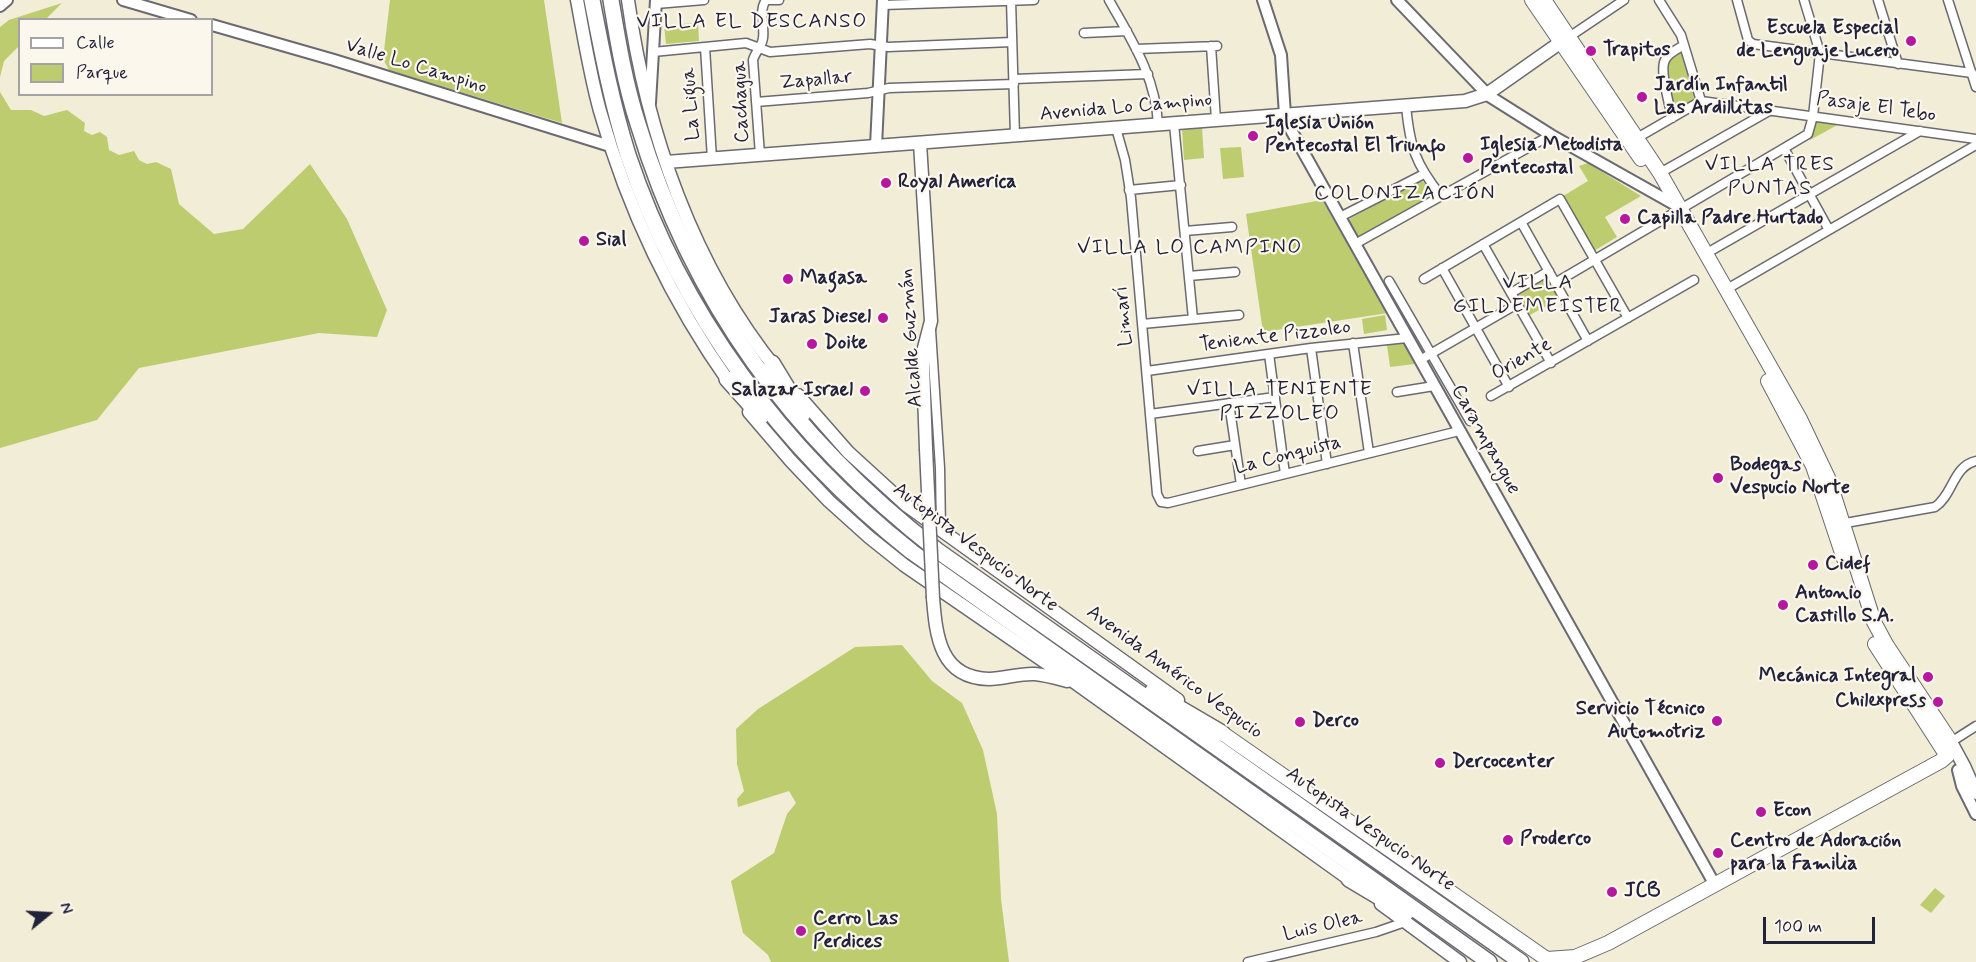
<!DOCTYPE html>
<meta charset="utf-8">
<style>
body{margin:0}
#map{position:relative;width:1976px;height:962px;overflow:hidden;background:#f2edd6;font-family:Mynerve,sans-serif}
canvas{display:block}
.legend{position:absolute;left:18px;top:18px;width:195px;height:78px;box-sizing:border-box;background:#fbf7ec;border:2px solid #a4a2a5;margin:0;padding:8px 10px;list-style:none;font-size:18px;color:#22223b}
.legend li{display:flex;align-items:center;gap:12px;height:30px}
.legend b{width:30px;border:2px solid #a4a2a5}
.north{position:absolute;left:18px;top:884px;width:60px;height:60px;-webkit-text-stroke:4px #fbf7ec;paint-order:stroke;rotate:72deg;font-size:16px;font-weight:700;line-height:24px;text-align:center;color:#22223b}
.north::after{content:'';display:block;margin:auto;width:21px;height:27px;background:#22223b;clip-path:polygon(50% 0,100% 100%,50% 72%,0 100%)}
.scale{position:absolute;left:1763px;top:917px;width:112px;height:27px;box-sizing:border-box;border:3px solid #22223b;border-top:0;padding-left:8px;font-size:18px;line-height:21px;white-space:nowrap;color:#22223b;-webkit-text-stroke:4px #fbf7ec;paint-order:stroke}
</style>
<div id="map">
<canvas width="1976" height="962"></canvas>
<ul class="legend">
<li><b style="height:8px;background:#fff"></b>Calle</li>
<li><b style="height:16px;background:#bdcc6f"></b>Parque</li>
</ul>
<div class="north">N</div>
<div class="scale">100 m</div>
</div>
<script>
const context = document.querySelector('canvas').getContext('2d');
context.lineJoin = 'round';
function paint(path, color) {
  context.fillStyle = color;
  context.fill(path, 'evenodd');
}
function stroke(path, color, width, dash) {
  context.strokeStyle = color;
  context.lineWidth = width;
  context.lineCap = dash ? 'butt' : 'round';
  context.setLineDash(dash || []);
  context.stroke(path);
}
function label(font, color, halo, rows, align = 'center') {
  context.font = font + ' Mynerve,sans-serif';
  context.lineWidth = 4.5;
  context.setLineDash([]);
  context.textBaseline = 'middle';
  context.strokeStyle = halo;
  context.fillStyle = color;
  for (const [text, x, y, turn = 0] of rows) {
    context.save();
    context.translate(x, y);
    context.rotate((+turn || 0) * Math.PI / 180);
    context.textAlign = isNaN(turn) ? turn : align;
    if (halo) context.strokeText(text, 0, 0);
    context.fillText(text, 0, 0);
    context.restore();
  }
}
paint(new Path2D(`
 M 390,0 L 544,0 L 562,123 L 389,70 L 383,59 Z
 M 62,3 L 46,19 L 20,20 L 19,46 L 4,61 L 0,77 L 0,27 L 9,20 Z
 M 698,23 L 699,41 L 666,44 L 664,25 Z
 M 1683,51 L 1697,101 L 1675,111 L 1665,68 L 1672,57 Z
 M 0,92 L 11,110 L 31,110 L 44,116 L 67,110 L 85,123 L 84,131 L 92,135 L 100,132 L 107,137 L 109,150 L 119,155 L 134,151 L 139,160 L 147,164 L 156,162 L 171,169 L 179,204 L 214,234 L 243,229 L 310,164 L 347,219 L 387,310 L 377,337 L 319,333 L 139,368 L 97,420 L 0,448 Z
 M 1816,120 L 1841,123 L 1810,140 Z
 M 1202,127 L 1204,158 L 1184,160 L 1182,128 Z
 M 1241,147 L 1244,177 L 1223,179 L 1220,148 Z
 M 1588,163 L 1641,196 L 1605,217 L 1617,237 L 1594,251 L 1563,196 L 1588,181 L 1579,166 Z
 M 1420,181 L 1424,182 L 1432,197 L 1359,238 L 1349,220 L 1351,218 Z
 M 1322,200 L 1388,313 L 1263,332 L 1246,214 Z
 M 1548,277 L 1561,298 L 1528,316 L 1516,295 Z
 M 1385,315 L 1387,330 L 1364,334 L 1362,319 Z
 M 1404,342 L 1415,364 L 1390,367 L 1387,345 Z
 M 902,645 L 932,681 L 962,703 L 983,750 L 997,814 L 1001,899 L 1009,962 L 771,962 L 768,955 L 743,933 L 731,881 L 774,853 L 787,814 L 796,803 L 789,791 L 738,807 L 737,799 L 744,791 L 737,764 L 736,729 L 758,709 L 855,647 Z
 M 1935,888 L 1945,896 L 1931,913 L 1920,905 Z`), '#bdcc6f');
const minor = new Path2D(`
 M 767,0 L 779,0
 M 1011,0 L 1015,136
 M 1109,0 C 1132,41 1156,77 1158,125
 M 1659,0 L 1681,35 L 1701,101
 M 1737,0 L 1748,40 L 1753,44 L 1972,73
 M 1878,0 L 1898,64
 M 1948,0 L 1976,87
 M 656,4 L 704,0
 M 883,5 L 1034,0
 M 1084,33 L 1127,31
 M 1569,37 L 1624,0
 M 1211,46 L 1216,120
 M 705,47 L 712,159
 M 1136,49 L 1217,46
 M 653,52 L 746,43 L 770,52 L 870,44 L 888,47 L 1012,42
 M 1014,79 L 1148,74
 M 756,102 L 868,93 L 889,88 L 1014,84
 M 1406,106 C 1410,147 1415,163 1441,196
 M 1672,118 C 1670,105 1659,71 1665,60 C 1668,53 1678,49 1684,45
 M 1174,124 L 1193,319
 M 1116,128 L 1125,160 L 1131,198 L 1157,494 L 1161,502 L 1168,503 L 1459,431
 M 1637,138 L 1701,101 L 1976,139
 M 1785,150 L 1829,230
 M 760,155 L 753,60 C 755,52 762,47 763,38 C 765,26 758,11 766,0
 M 1660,173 L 1769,111
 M 1129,190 L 1181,185
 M 1340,217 L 1424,174
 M 1521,222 L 1588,341
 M 1185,231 L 1232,227
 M 1355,244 L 1551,135
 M 1483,244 L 1551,363
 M 1707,253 L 1920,131
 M 1442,268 L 1509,387
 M 1189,276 L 1235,272
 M 1424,279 L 1560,199 L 1628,318
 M 1389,281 L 1470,421
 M 1555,283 L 1808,134 L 1813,116 L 1820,53 L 1804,0
 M 1727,289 L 1976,145
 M 1511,293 L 1549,271
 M 1142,324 L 1239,315
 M 931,330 L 940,468 L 941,531
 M 1353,343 L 1369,453
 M 1311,348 L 1327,464
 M 1269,354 L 1285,474
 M 1420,360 L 1517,304
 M 1147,371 L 1311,348 L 1407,338
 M 1397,392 L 1434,386
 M 1491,396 L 1694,280
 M 1229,403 L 1241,485
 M 1150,414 L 1275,397
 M 1198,451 L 1235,445
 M 1840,524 L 1935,507 C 1953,495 1953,466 1976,461
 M 1951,742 L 1976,726
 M 1248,962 L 1376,932 L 1405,922`);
const tertiary = new Path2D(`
 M 123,0 L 191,20
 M 1263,0 L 1281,55 L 1285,115 L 1291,130 L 1715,885
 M 1397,0 L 1489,96 L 1551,135 L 1679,207
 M 0,6 L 7,0
 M 212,25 L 334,60 L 610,146
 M 650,103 L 656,0
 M 876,146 L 883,0
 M 1958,770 L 1962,786 L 1976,814`);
const secondary = new Path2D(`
 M 577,0 C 584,37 590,75 600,111 C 628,210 672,302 731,385
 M 628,0 C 646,131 693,267 777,370
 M 920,143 L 931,321 L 924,348 L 923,366 L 926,449
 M 666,162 L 1465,101 L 1487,94 L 1561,42
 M 798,395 L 848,452 L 906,505 L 1178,700
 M 749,412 L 791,461 L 829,501 L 869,537 L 904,565 L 1077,684 L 1356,884
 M 933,598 C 936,636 940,678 989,679 C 1004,679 1020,673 1035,674 C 1046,675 1056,678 1067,681
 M 1951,742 L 1964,766 L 1976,793
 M 1381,904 L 1460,962`);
const primary = new Path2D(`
 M 1532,0 L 1641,159
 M 1544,0 L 1660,173 L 1800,419 L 1829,480 L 1874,622 L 1887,646 L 1951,742 L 1947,756 L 1941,761 L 1608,943 L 1575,957 L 1547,959
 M 1768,381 L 1813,466 L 1844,559
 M 1875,644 L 1947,756
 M 1222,733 L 1551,962`);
const motorway = new Path2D(`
 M 592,0 C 602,52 612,104 628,155 C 681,314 782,449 912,552 L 1489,962
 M 611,0 C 618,42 625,84 638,124 C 692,302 791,437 938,551 L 1521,962
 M 772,363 L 803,414
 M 727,379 L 761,417
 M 1152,692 L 1222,733
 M 1349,879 L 1406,913`);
stroke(minor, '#6b6971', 11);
stroke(tertiary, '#6b6971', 14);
stroke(secondary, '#6b6971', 15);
stroke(primary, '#6b6971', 16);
stroke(motorway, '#6b6971', 18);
stroke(minor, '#fff', 8);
stroke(tertiary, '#fff', 10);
stroke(secondary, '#fff', 12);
stroke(primary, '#fff', 14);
stroke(motorway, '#fff', 15);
const secondaryBridge = new Path2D(`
 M 926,449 L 933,598`);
stroke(secondaryBridge, '#6b6971', 15, []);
stroke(secondaryBridge, '#fff', 12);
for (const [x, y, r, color] of [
 [1911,41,6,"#b5179e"],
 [1591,51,6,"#b5179e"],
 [1642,97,6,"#b5179e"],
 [1253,136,6,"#b5179e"],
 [1468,158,6,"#b5179e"],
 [886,183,6,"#b5179e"],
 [1625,219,6,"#b5179e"],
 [584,241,6,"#b5179e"],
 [788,279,6,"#b5179e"],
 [883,318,6,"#b5179e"],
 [812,344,6,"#b5179e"],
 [865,391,6,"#b5179e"],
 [1718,478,6,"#b5179e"],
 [1813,565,6,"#b5179e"],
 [1783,605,6,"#b5179e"],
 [1928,677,6,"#b5179e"],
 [1938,702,6,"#b5179e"],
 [1717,721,6,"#b5179e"],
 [1300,722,6,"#b5179e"],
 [1440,763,6,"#b5179e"],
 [1761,812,6,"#b5179e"],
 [1508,840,6,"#b5179e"],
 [1718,853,6,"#b5179e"],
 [1612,892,6,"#b5179e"],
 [801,931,6,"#b5179e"]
]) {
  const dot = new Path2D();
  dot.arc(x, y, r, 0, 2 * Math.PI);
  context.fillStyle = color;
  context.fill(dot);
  stroke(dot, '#fbf7ec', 2);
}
label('bold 20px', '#22223b', '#fbf7ec', [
 ["Escuela Especial",1899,29,"right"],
 ["de Lenguaje Lucero",1899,52,"right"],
 ["Trapitos",1603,51],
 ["Jardín Infantil",1654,86],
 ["Las Ardillitas",1654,109],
 ["Iglesia Unión",1265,124],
 ["Pentecostal El Triunfo",1265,147],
 ["Iglesia Metodista",1480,146],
 ["Pentecostal",1480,169],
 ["Royal America",898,183],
 ["Capilla Padre Hurtado",1637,219],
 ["Sial",596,241],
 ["Magasa",800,279],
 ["Jaras Diesel",871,318,"right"],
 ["Doite",824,344],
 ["Salazar Israel",853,391,"right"],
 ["Bodegas",1730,466],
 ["Vespucio Norte",1730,489],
 ["Cidef",1825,565],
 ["Antonio",1795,594],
 ["Castillo S.A.",1795,617],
 ["Mecánica Integral",1916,677,"right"],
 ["Chilexpress",1926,702,"right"],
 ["Servicio Técnico",1705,710,"right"],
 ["Automotriz",1705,733,"right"],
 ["Derco",1312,722],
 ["Dercocenter",1452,763],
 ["Econ",1773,812],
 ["Proderco",1520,840],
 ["Centro de Adoración",1730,842],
 ["para la Familia",1730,865],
 ["JCB",1624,892],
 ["Cerro Las",813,920],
 ["Perdices",813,943]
], 'left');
label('20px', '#22223b', '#fbf7ec', [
 ["Valle Lo Campino",416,67,17],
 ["Zapallar",816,81,-5],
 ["Cachagua",742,102,-92],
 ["La Ligua",692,104,-94],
 ["Avenida Lo Campino",1126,108,-5],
 ["Pasaje El Tebo",1876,108,8],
 ["Limarí",1125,316,-95],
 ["Teniente Pizzoleo",1275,337,-7],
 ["Alcalde Guzmán",912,338,-94],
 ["Oriente",1522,360,-30],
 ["Carampangue",1485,440,61],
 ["La Conquista",1288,456,-14],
 ["Autopista Vespucio Norte",975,548,37],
 ["Avenida Américo Vespucio",1174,673,36],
 ["Autopista Vespucio Norte",1370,830,35],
 ["Luis Olea",1323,927,-13]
]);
context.letterSpacing = '1.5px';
label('21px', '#22223b', '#fbf7ec', [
 ["VILLA EL DESCANSO",752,23],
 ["VILLA TRES",1770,166],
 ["PUNTAS",1770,190],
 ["COLONIZACIÓN",1405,195],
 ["VILLA LO CAMPINO",1190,249],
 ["VILLA",1538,284],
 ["GILDEMEISTER",1538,308],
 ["VILLA TENIENTE",1280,391],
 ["PIZZOLEO",1280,415]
]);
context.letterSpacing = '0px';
</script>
